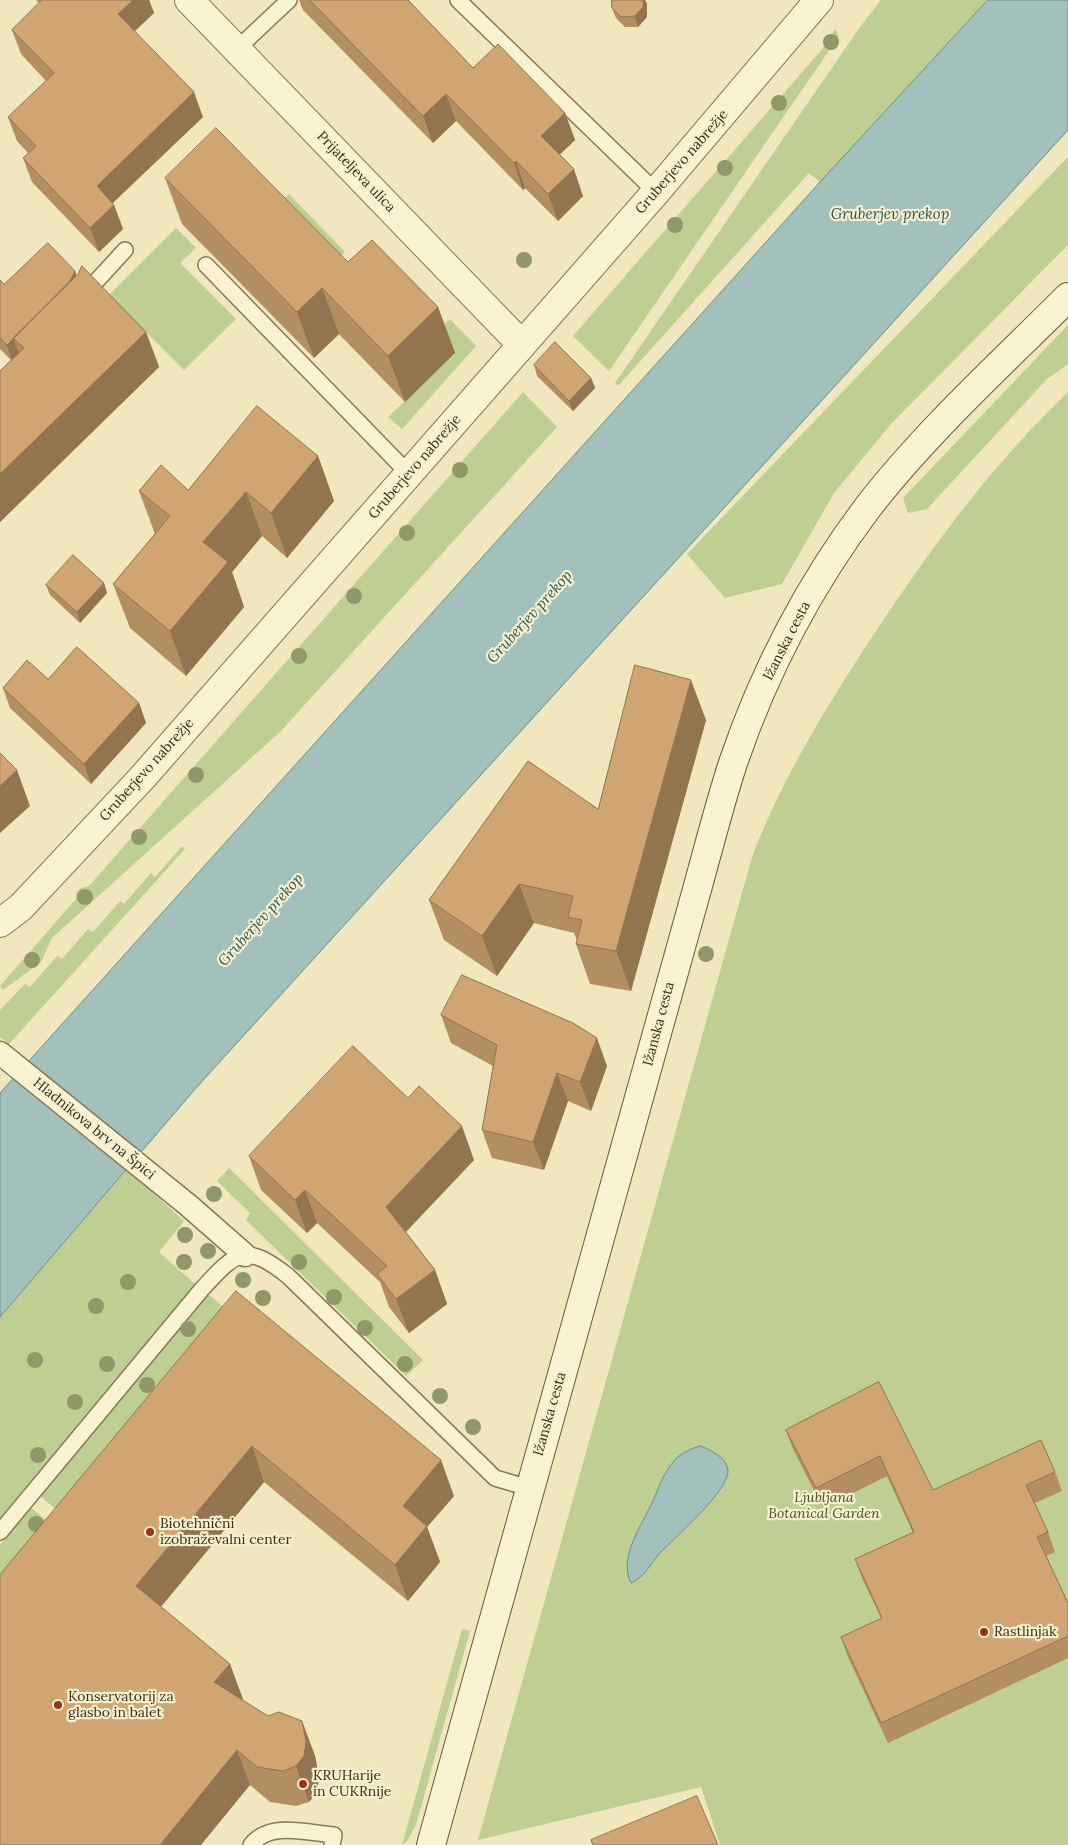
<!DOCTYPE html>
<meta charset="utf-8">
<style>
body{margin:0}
canvas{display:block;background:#f0e7be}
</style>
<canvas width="1068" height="1845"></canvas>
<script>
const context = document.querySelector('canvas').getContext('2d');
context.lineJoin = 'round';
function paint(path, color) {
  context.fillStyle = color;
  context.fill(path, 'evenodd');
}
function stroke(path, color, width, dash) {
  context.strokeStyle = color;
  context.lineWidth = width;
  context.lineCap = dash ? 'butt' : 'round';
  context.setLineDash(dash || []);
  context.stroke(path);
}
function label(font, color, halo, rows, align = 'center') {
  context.font = font + ' Lora,serif';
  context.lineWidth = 4.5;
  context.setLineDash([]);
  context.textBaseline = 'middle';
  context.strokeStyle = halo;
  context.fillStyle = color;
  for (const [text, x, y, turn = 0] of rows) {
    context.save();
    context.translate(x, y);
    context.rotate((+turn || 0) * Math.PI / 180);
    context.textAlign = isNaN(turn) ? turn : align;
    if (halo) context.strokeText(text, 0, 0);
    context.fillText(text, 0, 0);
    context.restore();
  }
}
paint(new Path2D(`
 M 881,0 L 988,0 L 820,182 L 809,173 L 618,386 L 615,383 L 860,27 Z
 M 835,29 L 839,36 L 609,371 L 573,336 L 824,47 Z
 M 1068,157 L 1068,245 L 891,424 L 834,493 L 782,584 L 725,598 L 687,554 Z
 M 289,194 L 345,252 L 327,270 L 271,212 Z
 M 176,228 L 196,248 L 180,263 L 236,319 L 184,370 L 109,295 Z
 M 450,319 L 476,346 L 402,429 L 388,417 L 455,354 L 435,333 Z
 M 1068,325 L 1068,364 L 1047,379 L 927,509 L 908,513 L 903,498 Z
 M 523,392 L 557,427 L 280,732 L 52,938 L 41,962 L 3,990 L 0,986 L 76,899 L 76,893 L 81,888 L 89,886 Z
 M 1068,392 L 1068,1845 L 720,1845 L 701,1787 L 478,1840 L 752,857 C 784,774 831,699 880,625 C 937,540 994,463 1068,392 Z
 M 182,846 L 185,849 L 9,1044 L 0,1037 L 0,1010 L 25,984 L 30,987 L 57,956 L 62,959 L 88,929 L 93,932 L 120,901 L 124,904 L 151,873 L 155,877 Z
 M 229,1168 L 423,1360 L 406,1376 L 246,1220 L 250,1213 L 217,1181 Z
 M 127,1169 L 184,1221 L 159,1252 L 195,1284 L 0,1519 L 0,1317 Z
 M 208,1294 L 249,1327 L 80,1529 L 40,1496 Z
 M 31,1508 L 71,1540 L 0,1579 L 0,1545 Z
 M 462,1629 L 470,1631 L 416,1825 L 407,1841 L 402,1845 Z`), '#bfce92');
const water = new Path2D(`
 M 988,0 L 1068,0 L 1068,130 L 196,1088 L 0,1317 L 0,1093 L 820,182 Z
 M 700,1446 C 711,1450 726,1457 728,1470 C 730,1490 674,1538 660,1553 C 650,1564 645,1577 631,1583 C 618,1557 642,1525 653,1501 C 659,1487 664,1472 674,1461 C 682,1452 690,1449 700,1446 Z`);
paint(water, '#a2c1bc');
stroke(water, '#698f8a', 1);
const service = new Path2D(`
 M 458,0 L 656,192
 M 237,49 L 289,0
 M 206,265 L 409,474
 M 87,298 L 92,286 L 125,250
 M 0,1532 L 202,1289 C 236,1252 245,1242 288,1276 L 495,1478 L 529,1488
 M 251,1845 C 270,1821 307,1833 334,1835 L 332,1845`);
const pedestrian = new Path2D(`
 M 0,1053 L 188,1205 L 245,1255`);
const minor = new Path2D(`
 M 189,0 L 522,345
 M 0,923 L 21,907 L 142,778 L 656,192 L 819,0`);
const secondary = new Path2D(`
 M 431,1845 L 696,893 C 708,850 719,806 733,763 C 764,672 810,584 868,507 C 926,432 1001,364 1068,297`);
stroke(service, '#897856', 18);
stroke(pedestrian, '#897856', 25);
stroke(minor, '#897856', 30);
stroke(secondary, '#6a5839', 30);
stroke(service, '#faf3d1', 15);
stroke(pedestrian, '#faf3d1', 22);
stroke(minor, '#faf3d1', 28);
stroke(secondary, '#faf3d1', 28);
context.fillStyle = '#909768';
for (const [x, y] of [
 [831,42],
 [779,103],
 [725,168],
 [675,225],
 [524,260],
 [460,470],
 [407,533],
 [354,596],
 [299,656],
 [196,775],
 [139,837],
 [85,897],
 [706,954],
 [32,960],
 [214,1194],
 [185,1235],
 [208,1251],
 [184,1262],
 [299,1262],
 [243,1280],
 [128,1282],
 [334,1297],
 [263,1298],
 [96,1306],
 [365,1328],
 [188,1329],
 [35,1360],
 [107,1364],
 [405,1364],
 [147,1385],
 [440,1396],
 [75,1402],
 [473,1427],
 [38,1455],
 [36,1524]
]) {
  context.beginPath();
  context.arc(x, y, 8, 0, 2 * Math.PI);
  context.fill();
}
paint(new Path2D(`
 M 36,0 L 149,0 L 154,13 L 135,31 L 203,117 L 113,203 L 114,205 L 123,229 L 99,252 L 32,182 L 23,158 L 28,153 L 17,141 L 8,117 L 46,81 L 21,54 L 12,30 L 39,3 Z
 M 299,0 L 408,0 L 473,68 L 565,113 L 575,140 L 559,155 L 583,196 L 558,221 L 525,188 L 523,190 L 456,121 L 433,143 L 303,10 Z
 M 612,0 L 645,0 L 647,4 L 647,17 L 638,27 L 625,27 L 616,18 L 612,8 Z
 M 165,178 L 348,262 L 438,307 L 455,353 L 405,402 L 339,334 L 314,358 L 182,224 Z
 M 77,275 L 146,332 L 159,367 L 0,522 L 0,371 L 11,360 L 0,349 L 0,280 L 4,284 Z
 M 534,365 L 591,378 L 595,388 L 573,411 L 537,376 Z
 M 318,456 L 334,501 L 287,558 L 262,536 L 232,572 L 244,607 L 186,676 L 130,628 L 113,584 L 155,534 L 139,491 L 188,490 Z
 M 104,583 L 107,593 L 80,623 L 50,595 L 46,585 Z
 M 48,679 L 139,703 L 146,723 L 91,784 L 10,708 L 3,688 Z
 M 706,720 L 631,991 L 590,984 L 576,944 L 577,940 L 574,933 L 534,923 L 497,976 L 444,940 L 429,900 L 598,809 Z
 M 441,1015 L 607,1066 L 591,1111 L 568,1101 L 544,1170 L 492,1158 L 482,1130 L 493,1066 L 451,1043 Z
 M 249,1156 L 474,1160 L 406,1232 L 435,1270 L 447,1304 L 409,1333 L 389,1307 L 380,1282 L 317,1223 L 307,1233 L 261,1190 Z
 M 236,1291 L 454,1496 L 427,1527 L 440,1562 L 408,1601 L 264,1482 L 161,1607 L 230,1664 L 242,1700 L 268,1716 L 302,1721 L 315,1756 L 319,1777 L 317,1792 L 309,1802 L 296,1806 L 270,1802 L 250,1785 L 0,1845 Z
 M 879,1382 L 933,1490 L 1055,1472 L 1062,1491 L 1035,1503 L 1048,1532 L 1055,1552 L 1046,1556 L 1068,1603 L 1068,1658 L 888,1743 L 848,1657 L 841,1637 L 881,1618 L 862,1578 L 855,1559 L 913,1533 L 887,1476 L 823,1508 L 793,1449 L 786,1430 Z`), '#b38e62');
paint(new Path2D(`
 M 133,0 L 149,0 L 154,13 L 127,38 L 118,14 Z
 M 643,0 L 645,0 L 647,4 L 647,17 L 638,27 L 635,16 Z
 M 194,92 L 203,117 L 105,210 L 97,186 Z
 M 446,94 L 456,121 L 433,143 L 423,116 Z
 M 565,113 L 575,140 L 551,163 L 541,136 Z
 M 516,161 L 525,188 L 523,190 L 514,163 Z
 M 574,169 L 583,196 L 558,221 L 548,194 Z
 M 114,205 L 123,229 L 99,252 L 90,228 Z
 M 75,271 L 81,287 L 24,348 L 13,338 L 19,354 L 12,361 L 7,345 Z
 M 322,288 L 339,334 L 314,358 L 297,312 Z
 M 438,307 L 455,353 L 405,402 L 388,356 Z
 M 146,332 L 159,367 L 0,522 L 0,474 Z
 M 591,378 L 595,388 L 573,411 L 569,401 Z
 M 318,456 L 334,501 L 287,558 L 271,513 Z
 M 246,492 L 262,536 L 232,572 L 244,607 L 186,676 L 170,631 L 203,542 Z
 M 104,583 L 107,593 L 80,623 L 77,612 Z
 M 691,680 L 706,720 L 631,991 L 616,951 Z
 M 139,703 L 146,723 L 91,784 L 84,764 Z
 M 17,770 L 30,806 L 0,833 L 0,786 Z
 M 519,884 L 534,923 L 497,976 L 482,936 Z
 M 597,1038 L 607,1066 L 591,1111 L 580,1082 Z
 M 557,1073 L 568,1101 L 544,1170 L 533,1142 Z
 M 462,1126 L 474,1160 L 398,1240 L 386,1207 Z
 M 305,1190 L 317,1223 L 307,1233 L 295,1200 Z
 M 435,1270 L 447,1304 L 409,1333 L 396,1299 Z
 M 252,1446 L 264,1482 L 149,1621 L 136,1586 Z
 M 441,1460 L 454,1496 L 427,1527 L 440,1562 L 408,1601 L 395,1565 L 403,1506 Z
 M 230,1664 L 243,1699 L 227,1717 L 214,1682 Z
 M 302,1721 L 315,1756 L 319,1777 L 317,1792 L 309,1802 L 296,1766 Z
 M 237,1750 L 250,1785 L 201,1845 L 160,1845 Z`), '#927450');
const building = new Path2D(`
 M 42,0 L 133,0 L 118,14 L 194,92 L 97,186 L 114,205 L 90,228 L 23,158 L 36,146 L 8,117 L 54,73 L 12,30 Z
 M 310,0 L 408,0 L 473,68 L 498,44 L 565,113 L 541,136 L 574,169 L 548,194 L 516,161 L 514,163 L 446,94 L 423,116 Z
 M 612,0 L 643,0 L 643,7 L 635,16 L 621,17 L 612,8 Z
 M 216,128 L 348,262 L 372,240 L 438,307 L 388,356 L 322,288 L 297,312 L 165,178 Z
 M 48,243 L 75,271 L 70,281 L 7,345 L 0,338 L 0,280 L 4,284 Z
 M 82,266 L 146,332 L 0,474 L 0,371 L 24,348 L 13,338 L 78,274 Z
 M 555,342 L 591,378 L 569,401 L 534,365 Z
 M 257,406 L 318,456 L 271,513 L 246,492 L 203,542 L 228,562 L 170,631 L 113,584 L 170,516 L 139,491 L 161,465 L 188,490 Z
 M 73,555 L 104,583 L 77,612 L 46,585 Z
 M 77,647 L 139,703 L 84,764 L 3,688 L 27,660 L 48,679 Z
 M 635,665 L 691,680 L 616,951 L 576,944 L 582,920 L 568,917 L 573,896 L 519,884 L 482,936 L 429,900 L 528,761 L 598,809 Z
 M 0,753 L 17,770 L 0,786 Z
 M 462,975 L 573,1023 L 597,1038 L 580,1082 L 557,1073 L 533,1142 L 482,1130 L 497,1045 L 441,1015 Z
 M 353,1046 L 408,1098 L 419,1086 L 462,1126 L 386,1207 L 435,1270 L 396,1299 L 377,1274 L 387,1266 L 305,1190 L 295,1200 L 249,1156 Z
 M 236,1291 L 441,1460 L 403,1506 L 427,1526 L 395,1565 L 252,1446 L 136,1586 L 230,1664 L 214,1682 L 268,1716 L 279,1712 L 302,1721 L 306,1741 L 304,1756 L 296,1766 L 283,1771 L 257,1767 L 237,1750 L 160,1845 L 0,1845 L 0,1575 Z
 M 879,1382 L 933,1490 L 1041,1440 L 1055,1472 L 1026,1485 L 1048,1532 L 1037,1537 L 1068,1603 L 1068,1636 L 881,1723 L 841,1637 L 882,1618 L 855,1559 L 914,1532 L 880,1456 L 816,1488 L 786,1430 Z
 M 697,1796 L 718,1845 L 593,1845 L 591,1840 Z`);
paint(building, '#d0a572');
stroke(building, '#927450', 1);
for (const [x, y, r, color] of [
 [150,1532,5,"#9a3223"],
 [984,1632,5,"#9a3223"],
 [58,1705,5,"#9a3223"],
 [303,1784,5,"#9a3223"]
]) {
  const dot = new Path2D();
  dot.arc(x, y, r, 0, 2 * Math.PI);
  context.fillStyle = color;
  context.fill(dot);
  stroke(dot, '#f7f0ce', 2);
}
label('14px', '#372d1b', '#f7f0ce', [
 ["Gruberjevo nabrežje",682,162,-49],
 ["Prijateljeva ulica",356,172,46],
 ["Gruberjevo nabrežje",415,467,-49],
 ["Ižanska cesta",787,641,-63],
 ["Gruberjevo nabrežje",147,770,-48],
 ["Ižanska cesta",659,1024,-75],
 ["Hladnikova brv na Špici",94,1129,39],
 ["Ižanska cesta",550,1414,-74]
]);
label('italic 14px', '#415521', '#f7f0ce', [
 ["Ljubljana",824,1498],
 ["Botanical Garden",824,1514]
]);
label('14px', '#372d1b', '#f7f0ce', [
 ["Biotehnični",160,1524],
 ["izobraževalni center",160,1540],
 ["Rastlinjak",994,1632],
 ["Konservatorij za",68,1697],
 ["glasbo in balet",68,1713],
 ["KRUHarije",313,1776],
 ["in CUKRnije",313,1792]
], 'left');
label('italic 15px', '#2a5558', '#f7f0ce', [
 ["Gruberjev prekop",890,215],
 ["Gruberjev prekop",530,617,-48],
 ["Gruberjev prekop",261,920,-48]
]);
</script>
